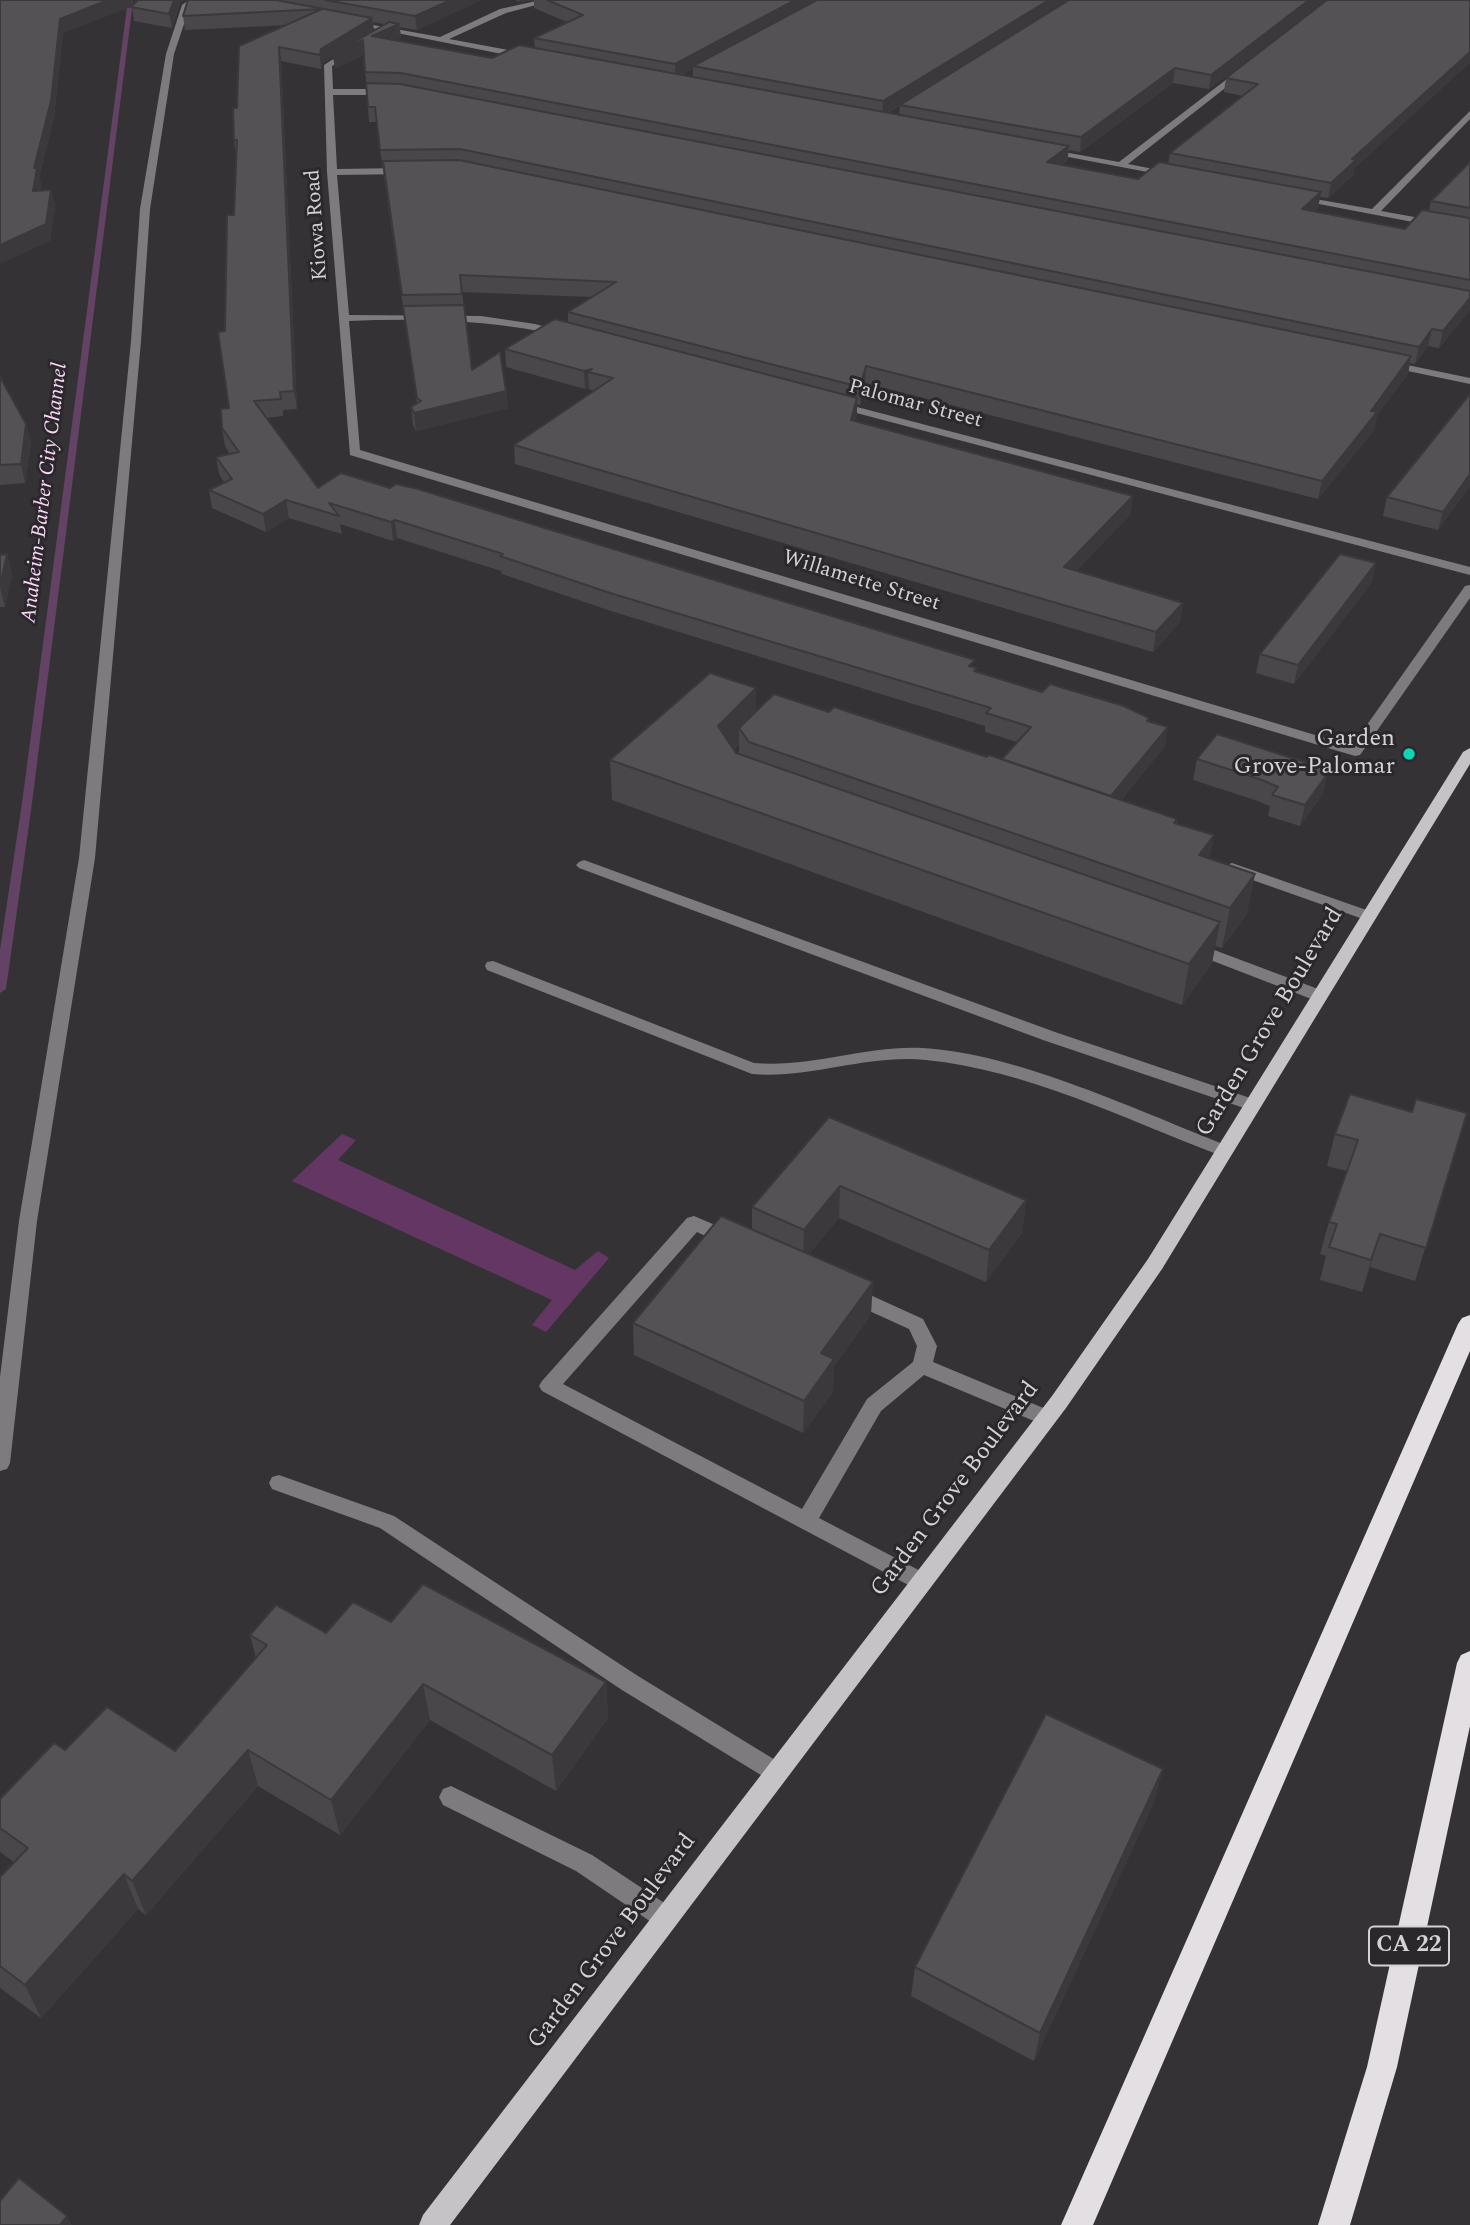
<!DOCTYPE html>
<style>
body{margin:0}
canvas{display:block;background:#353235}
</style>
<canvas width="1470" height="2225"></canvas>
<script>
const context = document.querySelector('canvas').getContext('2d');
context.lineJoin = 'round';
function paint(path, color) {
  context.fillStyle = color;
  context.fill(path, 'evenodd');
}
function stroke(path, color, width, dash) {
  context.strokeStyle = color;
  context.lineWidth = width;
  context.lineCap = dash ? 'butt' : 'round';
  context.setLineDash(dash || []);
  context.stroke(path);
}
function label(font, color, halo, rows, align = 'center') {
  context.font = font + ' Spectral,serif';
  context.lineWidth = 6;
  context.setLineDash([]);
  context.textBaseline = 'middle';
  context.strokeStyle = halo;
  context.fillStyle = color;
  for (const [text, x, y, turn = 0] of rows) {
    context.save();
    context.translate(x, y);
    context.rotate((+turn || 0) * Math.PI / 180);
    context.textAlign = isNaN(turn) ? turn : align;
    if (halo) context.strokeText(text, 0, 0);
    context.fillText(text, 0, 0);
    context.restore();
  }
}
paint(new Path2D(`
 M 342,1134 L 356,1140 L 338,1160 L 575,1270 L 598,1251 L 609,1258 L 546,1332 L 532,1325 L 552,1300 L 292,1181 Z`), '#633663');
paint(new Path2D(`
 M 128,0 L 133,1 L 32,803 L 6,989 L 0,993 L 0,950 L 22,803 Z`), '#634265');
paint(new Path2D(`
 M 189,0 L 199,0 L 190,6 L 174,54 L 150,209 L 141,341 L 95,858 L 37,1221 L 10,1463 L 7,1469 L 0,1471 L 0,1377 L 19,1221 L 79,858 L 131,341 L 140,209 L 166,54 L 182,5 Z
 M 541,0 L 555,0 L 506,13 L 449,39 L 530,54 L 527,59 L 347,23 L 351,21 L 440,37 L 500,9 Z
 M 349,49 L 356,51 L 332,66 L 333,89 L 388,89 L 392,92 L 388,95 L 333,95 L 337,169 L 407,168 L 412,171 L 407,174 L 337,175 L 349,315 L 481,316 L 535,324 L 568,333 L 563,336 C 492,320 422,318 349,321 L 360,450 L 1352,746 L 1465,586 L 1470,585 L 1470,598 L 1360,755 L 1355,756 L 350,455 L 327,172 L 324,65 Z
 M 1240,69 L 1247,71 L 1128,164 L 1174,173 L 1174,177 L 1042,152 L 1047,149 L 1119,162 Z
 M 1470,111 L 1470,119 L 1381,211 L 1470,227 L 1470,233 L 1293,199 L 1298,196 L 1372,209 Z
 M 1388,361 L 1470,378 L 1470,384 L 1384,366 L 1384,362 Z
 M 834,401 L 1470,567 L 1470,575 L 830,406 L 830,402 Z
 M 584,860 L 1055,1032 L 1259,1101 L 1262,1105 L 1253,1111 L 1247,1109 L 1043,1040 L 579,868 L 576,865 L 579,862 Z
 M 1232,863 L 1375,913 L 1377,916 L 1375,919 L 1363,919 L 1227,871 L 1224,868 L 1227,865 Z
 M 1193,942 L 1326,992 L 1328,996 L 1320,1001 L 1314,1000 L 1187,951 L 1185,947 L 1187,943 Z
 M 493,961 L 754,1063 C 812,1068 866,1045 923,1048 C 1020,1054 1140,1112 1231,1147 L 1234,1151 L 1225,1157 L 1219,1155 C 1125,1119 1027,1070 926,1060 C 867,1054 811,1079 752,1074 L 487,970 L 485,966 L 487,962 Z
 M 694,1216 L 736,1234 L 738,1239 L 736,1244 L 722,1244 L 697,1232 L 563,1384 L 802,1509 L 867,1399 L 913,1362 L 917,1346 L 909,1329 L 843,1299 L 840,1294 L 843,1289 L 857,1289 L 923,1319 L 937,1346 L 933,1362 L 1053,1412 L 1056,1418 L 1053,1424 L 1046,1426 L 924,1375 L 881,1411 L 819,1518 L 930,1576 L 933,1582 L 930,1588 L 922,1591 L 914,1588 L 542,1391 L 539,1386 L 542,1381 L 687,1218 Z
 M 279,1475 L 394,1516 L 638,1676 L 785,1766 L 789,1773 L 785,1780 L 777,1783 L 769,1780 L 622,1690 L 380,1528 L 272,1489 L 269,1483 L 272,1477 Z
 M 451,1786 L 592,1855 L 675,1910 L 678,1918 L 675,1926 L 666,1930 L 657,1926 L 576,1871 L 443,1805 L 439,1797 L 443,1789 Z`), '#7d7b7d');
paint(new Path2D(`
 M 1470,748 L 1470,764 L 1162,1269 L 1066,1408 L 450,2225 L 419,2225 L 423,2215 L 1052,1396 L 1148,1259 L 1463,752 Z`), '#c6c3c6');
paint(new Path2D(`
 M 1470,1315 L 1470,1351 L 1093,2225 L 1061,2225 L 1458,1324 L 1462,1318 Z
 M 1470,1651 L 1470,1726 L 1397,2067 L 1350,2225 L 1318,2225 L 1367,2067 L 1457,1663 L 1461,1655 Z`), '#e3dfe3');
paint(new Path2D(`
 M 0,0 L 133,5 L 180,3 L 172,28 L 134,21 L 132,6 L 63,33 L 54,117 L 39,178 L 41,184 L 40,190 L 51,190 L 55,206 L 50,241 Z
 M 188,0 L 481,0 L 417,30 L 400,27 L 401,38 L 395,40 L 492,58 L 535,48 L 534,38 L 567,22 L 534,8 L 534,0 L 520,2 L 515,0 L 1325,0 L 1209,89 L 1173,83 L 1080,152 L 1069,150 L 1067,161 L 1062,165 L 1138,179 L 1168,164 L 1170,153 L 1243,96 L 1224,92 L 1226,78 L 1327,0 L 1354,169 L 1353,175 L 1328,198 L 1320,197 L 1318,208 L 1314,212 L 1405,229 L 1429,211 L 1431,201 L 1470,162 L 1470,310 L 1439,348 L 1428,346 L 1415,364 L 1410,363 L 1408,374 L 1377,415 L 1374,430 L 1318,499 L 865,383 L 860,405 L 857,404 L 855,421 L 1133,496 L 1130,515 L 1076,570 L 1183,603 L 1180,622 L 1153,652 L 515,464 L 514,445 L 594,391 L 589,389 L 589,388 L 585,389 L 506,367 L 505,349 L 568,323 L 568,312 L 591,297 L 462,292 L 472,370 L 506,391 L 508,408 L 416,431 L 413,425 L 411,407 L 417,403 L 376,122 L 369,122 L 364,55 L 335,68 L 333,56 L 323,63 L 321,69 L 281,61 L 297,409 L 283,410 L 283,416 L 266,418 L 318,488 L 974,668 L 976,672 L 1042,692 L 1149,718 L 1149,721 L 1165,746 L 1121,800 L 1177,819 L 1177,823 L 1209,859 L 1247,914 L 1222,948 L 1215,946 L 1212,963 L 1182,1005 L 612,800 L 610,760 L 756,688 L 756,712 L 829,712 L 987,757 L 1002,759 L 1017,742 L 985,732 L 985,726 L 611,611 L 502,574 L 501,571 L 397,538 L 393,541 L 340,524 L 342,534 L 289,518 L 266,532 L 212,508 L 209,490 L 224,482 L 219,474 L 216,457 L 230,454 L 225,446 L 222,428 L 229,408 L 225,331 L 234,215 L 236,155 L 234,140 L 237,108 L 288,25 L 185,30 L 183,16 ZM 373,22 L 384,24 L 374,31 ZM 693,69 L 693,77 L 682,75 ZM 900,105 L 899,115 L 888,113 L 896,108 ZM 739,744 L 739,754 L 736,753 L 734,750 Z
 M 0,377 L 26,424 L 31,443 L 25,483 L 0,485 Z
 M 1470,486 L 1438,530 L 1383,516 L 1387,497 Z
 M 0,551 L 1,555 L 7,554 L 12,574 L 5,607 L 0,607 Z
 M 1372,582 L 1294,684 L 1256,673 L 1260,654 Z
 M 1197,759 L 1322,771 L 1323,794 L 1300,826 L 1268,816 L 1270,806 L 1258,801 L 1193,780 Z
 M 1412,1112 L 1467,1113 L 1415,1281 L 1370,1267 L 1362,1292 L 1320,1280 L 1326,1256 L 1320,1254 L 1329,1222 L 1347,1171 L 1327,1166 L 1335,1134 Z
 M 829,1117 L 1026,1200 L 1022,1233 L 986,1282 L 839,1218 L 809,1254 L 871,1315 L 834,1366 L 833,1392 L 803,1433 L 634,1355 L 633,1323 L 752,1229 L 752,1207 Z
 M 391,1622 L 606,1682 L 608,1718 L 556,1791 L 430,1720 L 340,1835 L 258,1786 L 146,1915 L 138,1909 L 41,2018 L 0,1988 L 0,1877 L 14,1862 L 0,1852 L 0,1799 L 65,1750 L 175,1751 L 256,1658 L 250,1635 L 326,1633 Z
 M 1155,1800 L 1034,2061 L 911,1996 L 915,1967 Z`), '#494749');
paint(new Path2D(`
 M 108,0 L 132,0 L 133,6 L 63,33 L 54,117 L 39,178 L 41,184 L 37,207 L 33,191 L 34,168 L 60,19 Z
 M 174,0 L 185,0 L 180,3 L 172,28 L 169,14 Z
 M 451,0 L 481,0 L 417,30 L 415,16 Z
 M 519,0 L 534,0 L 520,2 Z
 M 795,0 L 820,0 L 693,66 L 693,69 L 676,78 L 675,64 Z
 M 1049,0 L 1070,0 L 882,116 L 883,101 Z
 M 1309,0 L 1325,0 L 1209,89 L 1211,75 Z
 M 372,18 L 374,32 L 363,40 L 364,55 L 335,68 L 333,56 L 323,63 L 321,69 L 320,55 L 321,49 Z
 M 399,24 L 401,38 L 374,50 L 372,36 Z
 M 279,47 L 281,61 L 297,409 L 294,391 Z
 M 1470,52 L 1470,63 L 1354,169 L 1353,175 L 1328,198 L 1331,183 L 1352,159 Z
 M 1175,68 L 1173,83 L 1080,152 L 1081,137 Z
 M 1069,146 L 1067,161 L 1045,178 L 1047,162 Z
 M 51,190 L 55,206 L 50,241 L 0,264 L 0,245 Z
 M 1321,192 L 1318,208 L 1299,225 L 1302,209 Z
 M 1470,298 L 1470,310 L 1439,348 L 1443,331 Z
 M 1432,329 L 1428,346 L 1415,364 L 1419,347 Z
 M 1411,356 L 1408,374 L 1377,415 L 1374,430 L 1318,499 L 1322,481 L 1371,411 Z
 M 866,366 L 865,383 L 860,405 L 860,387 Z
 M 592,369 L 588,372 L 589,388 L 585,389 L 584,371 Z
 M 506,391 L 508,408 L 416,431 L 414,413 Z
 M 857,398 L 857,416 L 851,438 L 851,420 Z
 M 26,424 L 31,443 L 25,483 L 21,464 Z
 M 1470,474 L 1470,486 L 1438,530 L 1443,512 Z
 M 1133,496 L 1130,515 L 1062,586 L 1064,567 Z
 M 286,500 L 289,518 L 266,532 L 263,514 Z
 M 395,520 L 397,538 L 393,541 L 391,522 Z
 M 0,551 L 4,567 L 7,554 L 12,574 L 5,607 L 0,587 Z
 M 1376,563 L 1372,582 L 1294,684 L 1298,665 Z
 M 1183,603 L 1180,622 L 1153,652 L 1156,632 Z
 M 756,688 L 756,727 L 739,728 L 739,744 L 718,766 L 718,726 Z
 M 1168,727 L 1165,746 L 1105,819 L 1108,800 Z
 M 1323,768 L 1319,785 L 1328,773 L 1323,794 L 1300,826 L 1305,805 Z
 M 1214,835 L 1206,876 L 1192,896 L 1199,855 Z
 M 1255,874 L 1247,914 L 1222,948 L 1230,908 Z
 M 1220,922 L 1212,963 L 1182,1005 L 1189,964 Z
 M 840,1186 L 839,1218 L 803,1262 L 804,1230 Z
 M 1026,1200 L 1022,1233 L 986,1282 L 989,1250 Z
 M 1380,1234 L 1370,1267 L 1362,1292 L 1371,1260 Z
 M 873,1282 L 871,1315 L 834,1366 L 833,1392 L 803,1433 L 804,1401 L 821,1353 Z
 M 606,1682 L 608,1718 L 556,1791 L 552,1755 Z
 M 423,1684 L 430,1720 L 340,1835 L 331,1800 Z
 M 248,1750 L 258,1786 L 146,1915 L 132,1881 Z
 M 1163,1769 L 1155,1800 L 1034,2061 L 1040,2033 Z
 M 124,1874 L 138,1909 L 41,2018 L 25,1985 Z
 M 67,2216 L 72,2225 L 60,2225 Z`), '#3c393c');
const building = new Path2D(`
 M 0,0 L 108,0 L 60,19 L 51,101 L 34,168 L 37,168 L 33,191 L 51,190 L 46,224 L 0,245 Z
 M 138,0 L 174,0 L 169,14 L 131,7 Z
 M 188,0 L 276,0 L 372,18 L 321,49 L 320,55 L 279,47 L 294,391 L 280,392 L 281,399 L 254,401 L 318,488 L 341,473 L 390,488 L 396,484 L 418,489 L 975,660 L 969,666 L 977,668 L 974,671 L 1042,692 L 1050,684 L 1124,706 L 1149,718 L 1147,721 L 1168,727 L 1111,796 L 1002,759 L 1031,727 L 986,713 L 991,708 L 610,593 L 500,556 L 503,554 L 395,520 L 391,522 L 329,503 L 339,516 L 286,500 L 263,514 L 209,490 L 232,479 L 216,457 L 239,452 L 222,428 L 221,409 L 229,408 L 218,332 L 225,331 L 227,215 L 234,215 L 237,140 L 234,140 L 233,108 L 237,108 L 239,46 L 322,9 L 183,16 Z
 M 325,0 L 451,0 L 415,16 Z
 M 547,0 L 795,0 L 675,64 L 534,38 L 583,15 Z
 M 817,0 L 1049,0 L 883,101 L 693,66 Z
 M 1069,0 L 1309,0 L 1211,75 L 1175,68 L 1081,137 L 900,105 Z
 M 1327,0 L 1470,0 L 1470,52 L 1352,159 L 1356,160 L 1331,183 L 1170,153 L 1258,84 L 1226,78 Z
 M 389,22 L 399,24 L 372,36 L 492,58 L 519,45 L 1069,146 L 1047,162 L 1138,179 L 1159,162 L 1321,192 L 1302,209 L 1405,229 L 1422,210 L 1470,218 L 1470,280 L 401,73 L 365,72 L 363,40 L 333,54 Z
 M 366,83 L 400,84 L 1470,291 L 1470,298 L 1443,331 L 1432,329 L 1419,347 L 460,149 L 380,150 L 375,107 L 368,107 Z
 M 459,160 L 1411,356 L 1371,411 L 1377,412 L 1322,481 L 866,366 L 860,387 L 568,312 L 616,282 L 460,275 L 462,294 L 402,295 L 383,161 Z
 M 1470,162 L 1470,208 L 1431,201 Z
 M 464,305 L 472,370 L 500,352 L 506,391 L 414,413 L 411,407 L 421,401 L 417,398 L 403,306 Z
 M 555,319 L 857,398 L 851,420 L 1133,496 L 1064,567 L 1183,603 L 1156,632 L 514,445 L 613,378 L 588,372 L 592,369 L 584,371 L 505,349 Z
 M 0,377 L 26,424 L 21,464 L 0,465 Z
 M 1470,394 L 1470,474 L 1443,512 L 1387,497 Z
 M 7,554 L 0,586 L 0,555 Z
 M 1340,554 L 1376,563 L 1298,665 L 1260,654 Z
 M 710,673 L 756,688 L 718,726 L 736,753 L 1220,922 L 1189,964 L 610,760 Z
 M 774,694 L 829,712 L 834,707 L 987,757 L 989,755 L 1177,819 L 1174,823 L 1214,835 L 1199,855 L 1255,874 L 1230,908 L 749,742 L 739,728 Z
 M 1217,734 L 1323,768 L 1321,771 L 1328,773 L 1305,805 L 1272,795 L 1278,787 L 1262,780 L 1197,759 Z
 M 1350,1094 L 1412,1112 L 1416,1099 L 1467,1113 L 1426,1248 L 1380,1234 L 1371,1260 L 1329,1247 L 1337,1224 L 1329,1222 L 1358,1140 L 1335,1134 Z
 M 829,1117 L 1026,1200 L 989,1250 L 840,1186 L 804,1230 L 752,1207 Z
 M 721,1216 L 873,1282 L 821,1353 L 834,1359 L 804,1401 L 633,1323 Z
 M 423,1584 L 606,1682 L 552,1755 L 423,1684 L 331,1800 L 248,1750 L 132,1881 L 124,1874 L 25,1985 L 0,1966 L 0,1877 L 28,1848 L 0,1828 L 0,1799 L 54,1743 L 65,1750 L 107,1707 L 175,1751 L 267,1645 L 250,1635 L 276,1605 L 326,1633 L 353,1602 L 391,1622 Z
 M 1046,1714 L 1163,1769 L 1040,2033 L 915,1967 Z
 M 19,2178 L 67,2216 L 60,2225 L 0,2225 L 0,2201 Z`);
paint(building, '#555255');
stroke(building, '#3c393c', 2);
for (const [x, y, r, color] of [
 [1409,754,7,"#0dd5b5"]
]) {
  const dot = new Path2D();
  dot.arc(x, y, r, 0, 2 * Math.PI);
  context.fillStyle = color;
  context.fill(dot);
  stroke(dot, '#2b282b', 2.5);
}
label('21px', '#d4d2d4', '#2b282b', [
 ["Kiowa Road",318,225,-94],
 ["Palomar Street",915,405,15],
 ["Willamette Street",861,582,17]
]);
label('italic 21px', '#fad6f9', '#2b282b', [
 ["Anaheim-Barber City Channel",46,493,-83]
]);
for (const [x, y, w] of [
 [1409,1946,80]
]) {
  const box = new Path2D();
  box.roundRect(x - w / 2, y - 19.5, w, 39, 5);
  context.fillStyle = '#2b282b';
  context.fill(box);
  stroke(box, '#d4d2d4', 2);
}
label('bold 23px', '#d4d2d4', null, [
 ["CA 22",1409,1946]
]);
label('24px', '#d4d2d4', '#2b282b', [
 ["Garden",1395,740],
 ["Grove-Palomar",1395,768]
], 'right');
label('24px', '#d4d2d4', '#2b282b', [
 ["Garden Grove Boulevard",1271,1023,-59],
 ["Garden Grove Boulevard",956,1490,-53],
 ["Garden Grove Boulevard",613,1942,-53]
]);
</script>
